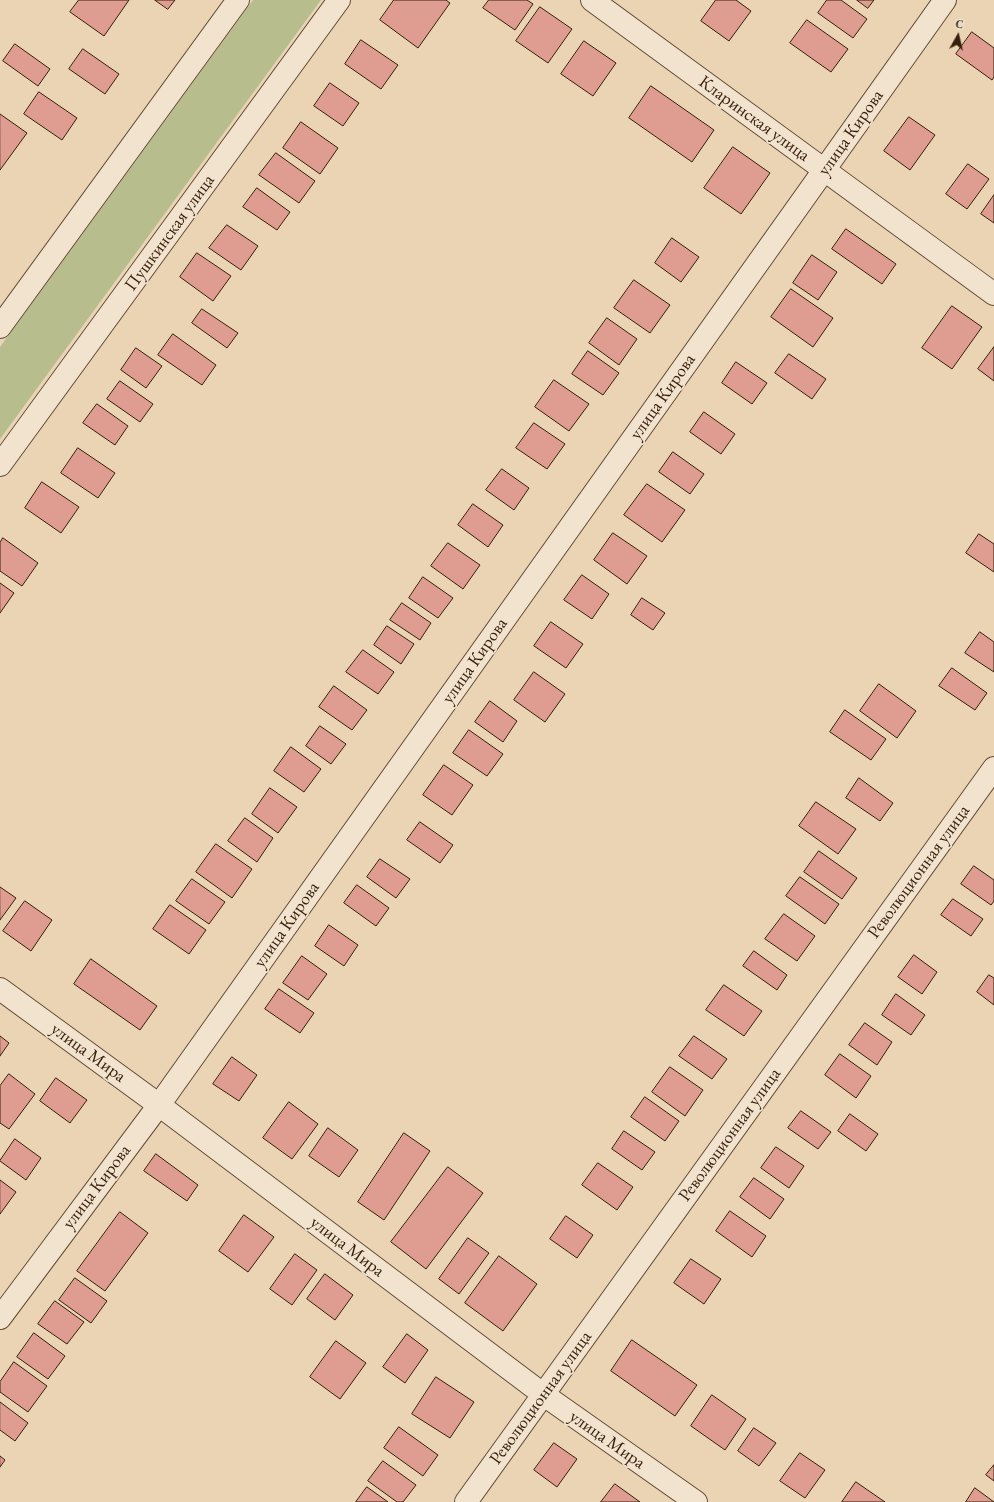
<!DOCTYPE html>
<meta charset="utf-8">
<style>
body{margin:0}
#map{position:relative;width:994px;height:1502px;overflow:hidden;background:#ead4b4;font-family:"EB Garamond",serif}
canvas{display:block}
.north{position:absolute;left:938px;top:16px;width:40px;height:40px;-webkit-text-stroke:3px #f1e3ce;paint-order:stroke;rotate:8deg;font-size:11px;font-weight:700;line-height:16px;text-align:center;color:#361f0b}
.north::after{content:'';display:block;margin:auto;width:14px;height:18px;background:#361f0b;clip-path:polygon(50% 0,100% 100%,50% 72%,0 100%)}
</style>
<div id="map">
<canvas width="994" height="1502"></canvas>
<div class="north">С</div>
</div>
<script>
const context = document.querySelector('canvas').getContext('2d');
context.lineJoin = 'round';
function paint(path, color) {
  context.fillStyle = color;
  context.fill(path, 'evenodd');
}
function stroke(path, color, width, dash) {
  context.strokeStyle = color;
  context.lineWidth = width;
  context.lineCap = dash ? 'butt' : 'round';
  context.setLineDash(dash || []);
  context.stroke(path);
}
function label(font, color, halo, rows, align = 'center') {
  context.font = font + ' "EB Garamond",serif';
  context.lineWidth = 3.5;
  context.setLineDash([]);
  context.textBaseline = 'middle';
  context.strokeStyle = halo;
  context.fillStyle = color;
  for (const [text, x, y, turn = 0] of rows) {
    context.save();
    context.translate(x, y);
    context.rotate((+turn || 0) * Math.PI / 180);
    context.textAlign = isNaN(turn) ? turn : align;
    if (halo) context.strokeText(text, 0, 0);
    context.fillText(text, 0, 0);
    context.restore();
  }
}
paint(new Path2D(`
 M 253,0 L 321,0 L 0,439 L 0,347 Z`), '#b7bd8d');
const building = new Path2D(`
 M 79,0 L 129,0 L 104,36 L 70,12 Z
 M 155,0 L 175,0 L 168,9 Z
 M 394,0 L 446,0 L 450,3 L 418,48 L 380,20 Z
 M 489,0 L 527,0 L 533,4 L 515,30 L 483,8 Z
 M 716,0 L 736,0 L 751,11 L 729,41 L 701,21 Z
 M 827,0 L 841,0 L 867,19 L 853,38 L 818,13 Z
 M 857,0 L 874,0 L 868,8 Z
 M 540,7 L 572,29 L 548,63 L 516,41 Z
 M 807,20 L 848,49 L 831,72 L 790,43 Z
 M 972,32 L 994,48 L 994,77 L 992,80 L 956,54 Z
 M 361,40 L 398,65 L 381,89 L 345,64 Z
 M 584,41 L 616,63 L 593,96 L 561,74 Z
 M 15,44 L 50,69 L 38,86 L 3,61 Z
 M 83,49 L 119,74 L 105,94 L 69,69 Z
 M 330,83 L 359,103 L 343,126 L 314,106 Z
 M 651,86 L 714,130 L 692,162 L 629,118 Z
 M 39,92 L 77,118 L 62,140 L 24,114 Z
 M 0,114 L 27,133 L 0,170 Z
 M 909,117 L 935,135 L 910,170 L 884,151 Z
 M 301,122 L 338,148 L 320,174 L 283,148 Z
 M 733,147 L 770,173 L 741,214 L 704,188 Z
 M 276,153 L 315,181 L 299,203 L 259,175 Z
 M 968,164 L 989,179 L 967,209 L 946,194 Z
 M 257,188 L 290,212 L 277,230 L 243,207 Z
 M 994,195 L 994,223 L 981,214 Z
 M 227,225 L 258,246 L 241,270 L 209,248 Z
 M 846,229 L 896,264 L 882,284 L 832,249 Z
 M 672,238 L 699,257 L 681,282 L 655,263 Z
 M 197,253 L 231,276 L 213,301 L 180,277 Z
 M 812,255 L 837,272 L 818,300 L 793,283 Z
 M 634,280 L 670,305 L 650,333 L 614,308 Z
 M 791,289 L 833,318 L 813,347 L 771,317 Z
 M 952,306 L 982,327 L 952,369 L 922,348 Z
 M 202,309 L 238,333 L 227,348 L 192,323 Z
 M 607,318 L 637,339 L 619,365 L 589,343 Z
 M 173,334 L 216,365 L 202,385 L 158,355 Z
 M 994,347 L 994,381 L 978,369 Z
 M 136,348 L 162,366 L 146,388 L 121,370 Z
 M 588,351 L 619,373 L 603,395 L 572,374 Z
 M 789,354 L 826,379 L 812,399 L 775,373 Z
 M 736,362 L 767,383 L 752,404 L 722,383 Z
 M 554,380 L 589,404 L 569,431 L 535,407 Z
 M 120,381 L 153,404 L 140,422 L 107,399 Z
 M 97,404 L 128,426 L 115,445 L 83,423 Z
 M 704,412 L 735,434 L 721,454 L 690,432 Z
 M 534,423 L 565,444 L 547,469 L 516,448 Z
 M 78,448 L 115,473 L 98,498 L 61,473 Z
 M 673,452 L 704,474 L 690,494 L 659,472 Z
 M 502,469 L 529,488 L 514,510 L 486,490 Z
 M 42,482 L 79,507 L 61,533 L 25,508 Z
 M 647,484 L 685,510 L 662,542 L 624,515 Z
 M 473,504 L 503,525 L 488,547 L 458,525 Z
 M 613,533 L 647,556 L 627,584 L 594,560 Z
 M 979,534 L 994,544 L 994,572 L 966,553 Z
 M 3,538 L 38,563 L 22,586 L 0,571 L 0,543 Z
 M 448,543 L 480,565 L 463,589 L 431,566 Z
 M 582,575 L 609,594 L 592,619 L 564,600 Z
 M 423,577 L 453,598 L 438,618 L 409,598 Z
 M 0,583 L 14,593 L 0,613 Z
 M 642,598 L 665,613 L 653,630 L 631,615 Z
 M 402,603 L 431,623 L 420,640 L 390,620 Z
 M 551,622 L 583,644 L 566,668 L 534,646 Z
 M 387,626 L 414,644 L 401,664 L 374,645 Z
 M 980,632 L 994,642 L 994,672 L 965,653 Z
 M 363,650 L 394,672 L 378,694 L 346,672 Z
 M 952,668 L 987,693 L 975,710 L 939,686 Z
 M 534,672 L 565,694 L 545,722 L 514,700 Z
 M 879,684 L 916,711 L 897,738 L 860,711 Z
 M 334,686 L 367,710 L 352,730 L 319,707 Z
 M 490,701 L 517,721 L 503,742 L 475,722 Z
 M 845,710 L 886,739 L 871,760 L 830,732 Z
 M 320,726 L 346,744 L 331,764 L 306,746 Z
 M 469,730 L 503,754 L 487,776 L 453,753 Z
 M 291,747 L 321,769 L 304,792 L 274,771 Z
 M 444,765 L 473,785 L 452,815 L 423,795 Z
 M 859,778 L 893,803 L 880,821 L 846,798 Z
 M 270,788 L 297,807 L 278,833 L 252,814 Z
 M 816,802 L 856,829 L 838,854 L 799,826 Z
 M 245,818 L 273,838 L 257,862 L 228,841 Z
 M 420,822 L 453,845 L 440,863 L 407,840 Z
 M 216,844 L 252,869 L 232,898 L 196,872 Z
 M 819,851 L 857,878 L 842,899 L 804,872 Z
 M 380,859 L 410,879 L 396,898 L 367,877 Z
 M 974,866 L 994,880 L 994,901 L 991,905 L 961,884 Z
 M 800,877 L 839,904 L 825,924 L 786,896 Z
 M 192,879 L 225,902 L 209,924 L 176,901 Z
 M 357,885 L 389,908 L 376,926 L 344,903 Z
 M 0,887 L 16,898 L 0,920 Z
 M 953,899 L 983,919 L 971,936 L 941,915 Z
 M 25,901 L 52,920 L 31,951 L 3,931 Z
 M 170,905 L 206,930 L 189,954 L 153,929 Z
 M 784,914 L 815,936 L 797,961 L 765,939 Z
 M 329,925 L 358,945 L 344,966 L 315,946 Z
 M 754,951 L 787,975 L 777,990 L 743,966 Z
 M 914,955 L 937,972 L 922,994 L 898,977 Z
 M 302,956 L 327,974 L 308,1000 L 283,983 Z
 M 91,959 L 157,1006 L 140,1030 L 74,984 Z
 M 989,975 L 994,978 L 994,1005 L 977,992 Z
 M 724,985 L 762,1011 L 744,1036 L 706,1010 Z
 M 279,989 L 314,1013 L 300,1033 L 265,1009 Z
 M 896,994 L 925,1015 L 911,1035 L 882,1015 Z
 M 865,1023 L 892,1042 L 877,1065 L 849,1045 Z
 M 0,1036 L 9,1043 L 0,1056 Z
 M 694,1036 L 727,1059 L 712,1079 L 679,1056 Z
 M 840,1054 L 871,1076 L 856,1098 L 825,1075 Z
 M 232,1057 L 257,1075 L 239,1101 L 213,1084 Z
 M 670,1067 L 703,1090 L 685,1116 L 652,1092 Z
 M 9,1074 L 35,1094 L 9,1129 L 0,1123 L 0,1086 Z
 M 56,1078 L 87,1100 L 70,1123 L 40,1101 Z
 M 645,1097 L 679,1121 L 665,1141 L 631,1117 Z
 M 289,1102 L 318,1124 L 292,1159 L 263,1138 Z
 M 801,1111 L 831,1132 L 818,1149 L 788,1128 Z
 M 850,1114 L 878,1134 L 866,1151 L 838,1131 Z
 M 328,1128 L 358,1150 L 339,1177 L 309,1156 Z
 M 624,1131 L 655,1152 L 642,1170 L 612,1149 Z
 M 404,1133 L 430,1151 L 384,1220 L 358,1202 Z
 M 15,1139 L 41,1158 L 26,1180 L 0,1161 Z
 M 776,1147 L 804,1166 L 789,1188 L 761,1168 Z
 M 156,1154 L 198,1185 L 187,1201 L 144,1171 Z
 M 598,1163 L 633,1187 L 617,1210 L 582,1185 Z
 M 448,1167 L 483,1193 L 426,1269 L 391,1242 Z
 M 754,1178 L 784,1199 L 770,1219 L 740,1197 Z
 M 0,1180 L 16,1192 L 0,1214 Z
 M 730,1211 L 766,1236 L 752,1257 L 716,1231 Z
 M 120,1212 L 148,1233 L 105,1291 L 77,1271 Z
 M 244,1215 L 274,1237 L 248,1272 L 219,1251 Z
 M 566,1216 L 593,1235 L 577,1258 L 550,1239 Z
 M 468,1238 L 489,1253 L 459,1294 L 439,1279 Z
 M 295,1254 L 317,1270 L 292,1305 L 270,1289 Z
 M 499,1256 L 537,1284 L 503,1331 L 465,1303 Z
 M 691,1259 L 721,1279 L 704,1304 L 674,1283 Z
 M 325,1274 L 353,1295 L 335,1320 L 307,1299 Z
 M 75,1278 L 107,1301 L 91,1323 L 59,1300 Z
 M 55,1301 L 84,1322 L 67,1344 L 38,1324 Z
 M 34,1333 L 65,1356 L 48,1379 L 17,1357 Z
 M 407,1334 L 428,1350 L 405,1383 L 383,1367 Z
 M 632,1340 L 697,1385 L 675,1416 L 611,1371 Z
 M 336,1341 L 366,1363 L 340,1399 L 310,1377 Z
 M 14,1362 L 47,1386 L 28,1412 L 0,1392 L 0,1382 Z
 M 436,1377 L 474,1402 L 450,1438 L 412,1414 Z
 M 712,1395 L 746,1419 L 725,1450 L 691,1426 Z
 M 0,1402 L 28,1423 L 15,1441 L 0,1430 Z
 M 399,1427 L 438,1455 L 423,1476 L 384,1448 Z
 M 754,1428 L 776,1443 L 759,1466 L 738,1451 Z
 M 554,1443 L 577,1459 L 557,1487 L 534,1470 Z
 M 800,1453 L 825,1470 L 805,1498 L 780,1481 Z
 M 0,1456 L 5,1460 L 0,1467 Z
 M 383,1461 L 416,1485 L 403,1502 L 397,1502 L 368,1481 Z
 M 994,1465 L 994,1481 L 986,1475 Z
 M 856,1482 L 885,1502 L 842,1502 Z
 M 615,1484 L 640,1502 L 601,1502 Z
 M 367,1487 L 388,1502 L 356,1502 Z
 M 975,1488 L 994,1502 L 966,1502 Z`);
paint(building, '#de9d90');
stroke(building, '#361f0b', 1);
const minor = new Path2D(`
 M 592,0 L 994,294
 M 0,327 L 238,0
 M 0,465 L 339,0
 M 0,989 L 159,1105 L 544,1395 L 696,1502
 M 466,1502 L 994,768`);
const tertiary = new Path2D(`
 M 0,1318 L 159,1105 L 945,0`);
stroke(minor, '#634c35', 24);
stroke(tertiary, '#634c35', 24);
stroke(minor, '#f1e3ce', 22);
stroke(tertiary, '#f1e3ce', 22);
label('18px', '#361f0b', '#f1e3ce', [
 ["Кларинская улица",754,119,36],
 ["улица Кирова",851,133,-55],
 ["Пушкинская улица",170,233,-54],
 ["улица Кирова",663,397,-55],
 ["улица Кирова",475,661,-55],
 ["Революционная улица",919,872,-54],
 ["улица Кирова",287,925,-55],
 ["улица Мира",88,1053,36],
 ["Революционная улица",730,1135,-54],
 ["улица Кирова",97,1187,-53],
 ["улица Мира",347,1247,37],
 ["Революционная улица",541,1398,-54],
 ["улица Мира",607,1440,35]
]);
</script>
